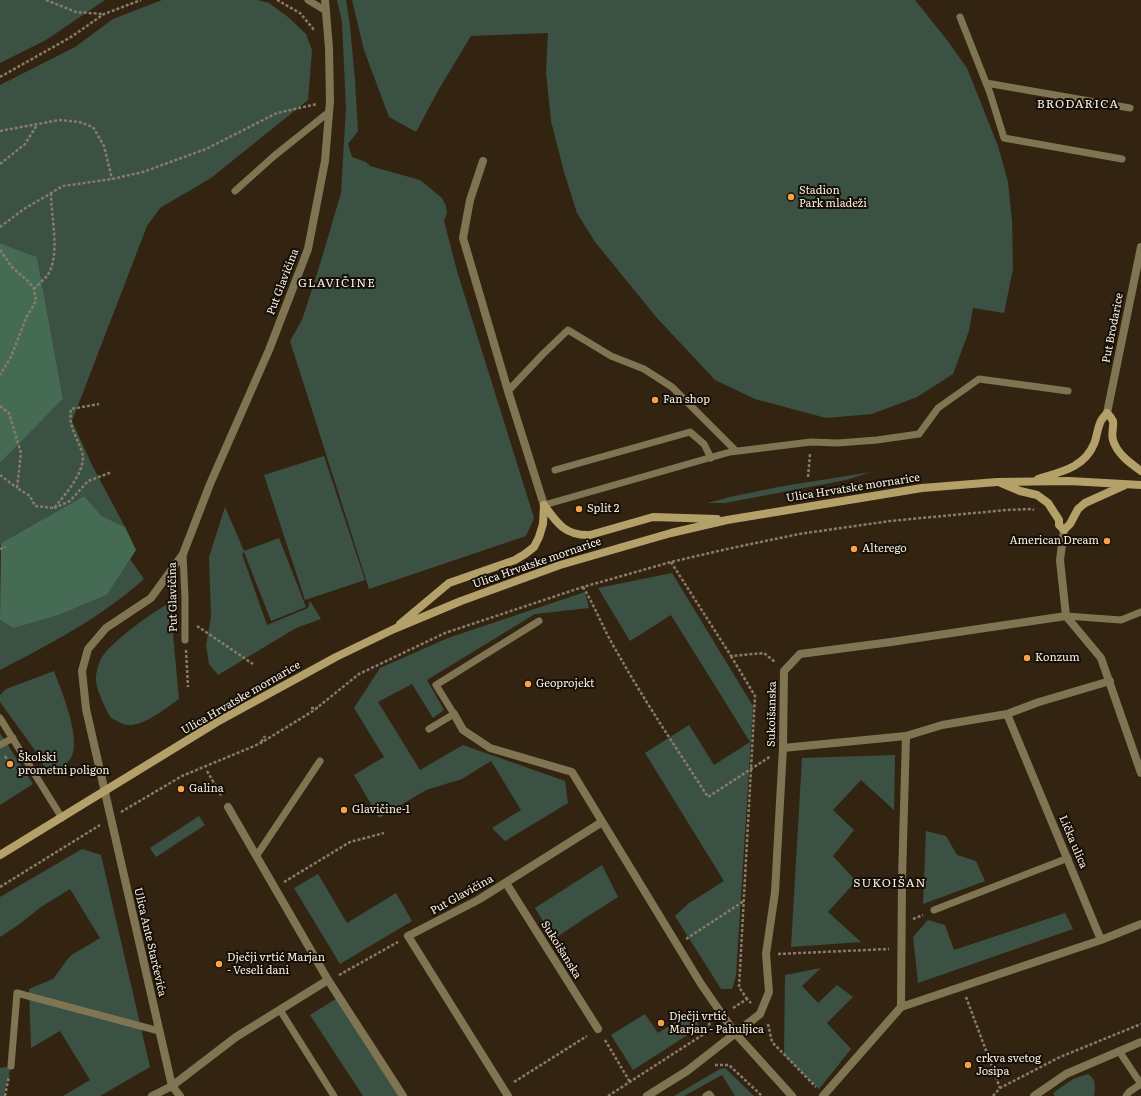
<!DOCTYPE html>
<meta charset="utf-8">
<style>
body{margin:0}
canvas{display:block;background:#332411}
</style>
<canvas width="1141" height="1096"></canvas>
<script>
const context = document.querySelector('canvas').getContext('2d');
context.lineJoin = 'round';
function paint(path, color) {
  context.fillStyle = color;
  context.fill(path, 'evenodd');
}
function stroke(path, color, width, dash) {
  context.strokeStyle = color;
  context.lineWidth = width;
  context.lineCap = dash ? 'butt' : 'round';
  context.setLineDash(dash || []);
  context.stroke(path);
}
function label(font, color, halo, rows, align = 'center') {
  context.font = font + ' Literata,serif';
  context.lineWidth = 4;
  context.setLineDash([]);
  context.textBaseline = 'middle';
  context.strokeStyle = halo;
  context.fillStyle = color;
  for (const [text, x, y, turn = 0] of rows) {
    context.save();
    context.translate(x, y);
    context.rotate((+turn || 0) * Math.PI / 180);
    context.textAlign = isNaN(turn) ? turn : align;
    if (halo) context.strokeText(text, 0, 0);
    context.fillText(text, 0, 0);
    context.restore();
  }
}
paint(new Path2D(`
 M 0,0 L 105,0 L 46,40 L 0,63 Z
 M 162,0 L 257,0 L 269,3 L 288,17 L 306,34 L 312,50 L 308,100 L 211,178 L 160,208 L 147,226 L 72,421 L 93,467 L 125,527 L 102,516 L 84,496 L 1,543 L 0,548 L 0,463 L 63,399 L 37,257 L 0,243 L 0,85 L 75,47 L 113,19 Z
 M 337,0 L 346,0 L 350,26 L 355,80 L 358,131 L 348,144 L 352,157 L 366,162 L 370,166 L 420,180 L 442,198 L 446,206 L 447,213 L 444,221 L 457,271 L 534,518 L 526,536 L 369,589 L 290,341 L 302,320 L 321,261 L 341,193 L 346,108 L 342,22 Z
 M 352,0 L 915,0 L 947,40 L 967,68 L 998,146 L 1008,182 L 1012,221 L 1013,269 L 1004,313 L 973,308 L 969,331 L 953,374 L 917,397 L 872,414 L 826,418 L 755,399 L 715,380 L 657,318 L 595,242 L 577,213 L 564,172 L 551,121 L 546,72 L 548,33 L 471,36 L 439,89 L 416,132 L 389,117 L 364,50 Z
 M 324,456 L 365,580 L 305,600 L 264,475 Z
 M 871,472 L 846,480 L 725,503 L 707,503 L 730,497 L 778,487 Z
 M 225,507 L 244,551 L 279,538 L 306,607 L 271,621 L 244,552 L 242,554 L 267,625 L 308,608 L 310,601 L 321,619 L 296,628 L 218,675 L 209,664 L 206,645 L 211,617 L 209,557 Z
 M 130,559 L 144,579 C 102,617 50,644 0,670 L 0,620 L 13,627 L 59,615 L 107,595 Z
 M 672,573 L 753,706 L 736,976 L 732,989 L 721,989 L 675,916 L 689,903 L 724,881 L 645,753 L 689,725 L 714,765 L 750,742 L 671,615 L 630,641 L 598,588 Z
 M 585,592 L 589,608 L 535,614 L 427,680 L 444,710 L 433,718 L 412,684 L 378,702 L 420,770 L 463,745 L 565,781 L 568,803 L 505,841 L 492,828 L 521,810 L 491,761 L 462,779 L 426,790 L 379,818 L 354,775 L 384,757 L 354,708 L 380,668 L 448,638 Z
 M 170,603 L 179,699 C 166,708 143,727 127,725 C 121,724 115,720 110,717 C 105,707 95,688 96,677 C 96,672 99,663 101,659 C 108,644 155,610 170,603 Z
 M 54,671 C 61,690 82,739 71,758 C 66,765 57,771 50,776 L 34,749 L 0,702 L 0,695 L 6,689 Z
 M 0,733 L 33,784 L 0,805 Z
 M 895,755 L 894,810 L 861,780 L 833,810 L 854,830 L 833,856 L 856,881 L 828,912 L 861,942 L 791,947 L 802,758 Z
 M 199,816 L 205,825 L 156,857 L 150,848 Z
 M 926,831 L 946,836 L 957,855 L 976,861 L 985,881 L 923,904 Z
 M 82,849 L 101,855 L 150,1067 L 100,1096 L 63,1096 L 90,1080 L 60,1031 L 31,1048 L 29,989 L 53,979 L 70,956 L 100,938 L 70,889 L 41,907 L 21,923 L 0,937 L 0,897 Z
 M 602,865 L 618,897 L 585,918 L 554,939 L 535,908 Z
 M 318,874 L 347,923 L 396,893 L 412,921 L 340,964 L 294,888 Z
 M 1065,913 L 1073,929 L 918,983 L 913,937 L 928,920 L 945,925 L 954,950 Z
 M 821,968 L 802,986 L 818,1003 L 837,985 L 853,997 L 827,1023 L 851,1049 L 819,1089 L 784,1055 L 785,975 Z
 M 339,997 L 403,1096 L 363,1096 L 310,1015 Z
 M 691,1012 L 700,1027 L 633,1070 L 611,1035 L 645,1014 L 658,1033 Z
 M 11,1066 L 4,1096 L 0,1096 L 0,1068 Z
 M 725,1068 L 754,1096 L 735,1096 L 722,1075 L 684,1096 L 674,1096 L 720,1069 Z
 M 1088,1074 C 1097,1080 1095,1086 1094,1096 L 1055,1096 L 1053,1093 L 1073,1079 Z`), '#3a5143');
paint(new Path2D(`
 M 0,243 L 37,257 L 63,399 L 0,463 Z
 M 84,496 L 102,516 L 125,527 L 136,550 L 107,595 L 59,615 L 13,628 L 0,620 L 1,543 Z`), '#466b55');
stroke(new Path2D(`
 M 46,0 L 76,12 L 103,14
 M 277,0 L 300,13 L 315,31
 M 0,77 L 71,37 L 104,14 L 141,0
 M 0,131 L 59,120 L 79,122 L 93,127 L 104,146 L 112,179
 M 0,164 L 25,144 L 37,125
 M 0,227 L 24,209 L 63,186 L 112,179 L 143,172 L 206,149 L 277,113 L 317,104
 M 0,250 L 12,267 L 29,282 L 34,289 L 36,301 L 26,318 L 11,357 L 0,375
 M 34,289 C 38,285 43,280 47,276 C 61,256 51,217 51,193
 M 0,406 L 9,413 L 21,453 L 17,488 L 30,496 L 35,506 L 54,508 C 64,496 88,469 82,452 C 77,436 68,427 71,409 L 99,404
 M 0,475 L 17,488
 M 808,477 L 810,454
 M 54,508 L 70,501 L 88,481 L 112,472
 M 0,549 L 6,547
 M 671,562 L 731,656 L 764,653 L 775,662
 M 583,587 C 596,608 604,631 617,652 C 645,702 677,749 708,797 L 771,756
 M 197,626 L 253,664
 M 186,650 L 188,687
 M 731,656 L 755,696 L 739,987 L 747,999
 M 311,708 L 318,708
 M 261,742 L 265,736
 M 5,756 L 13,769
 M 207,771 L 222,797
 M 121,812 L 182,776 L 259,744 L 313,711 L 359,674 L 445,633 L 583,587 L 671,562 L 727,549 L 799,534 L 890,521 L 1006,510 L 1032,509 L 1034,510
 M 284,882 L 350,842 L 384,833
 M 0,887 L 100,825
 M 913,919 L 923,915
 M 686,939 L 744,901
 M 778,954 L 889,949
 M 339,975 L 398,942
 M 966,997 L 1000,1088
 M 733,1008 L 747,999 L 751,1003
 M 768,1024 L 772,1042 L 816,1087
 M 605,1040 L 630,1082
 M 715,1065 L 729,1065 L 762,1096
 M 514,1082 L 587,1036
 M 5,1096 L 9,1076
 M 608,1096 L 707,1032 L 708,1025 L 712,1022
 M 993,1096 L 1000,1088 L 1060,1057 L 1141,1024`), '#887b6b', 2.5, [3, 2]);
stroke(new Path2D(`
 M 308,0 L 326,11
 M 960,17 L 990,93 L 1004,138 L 1122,159
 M 986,83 L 1130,108
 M 235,191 L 274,156 L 329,112
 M 508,391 L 543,354 L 568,330 L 611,356 L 644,369 L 672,387 L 736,451
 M 555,470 L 690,432 L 704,444 L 711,458
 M 544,505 L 730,452 L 811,442 L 838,443 L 877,440 L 919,434 L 938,408 L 979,379 L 1068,391
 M 183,554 L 185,597 L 185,640
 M 1066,616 L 1121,620 L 1141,612
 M 0,718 L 62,818
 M 429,729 L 454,714 L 436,685 L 539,621
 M 0,745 L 13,738
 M 257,855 L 320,761
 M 934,910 L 1068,858
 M 280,1010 L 334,1096
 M 1119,1051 L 1141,1084
 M 11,1066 L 17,993 L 159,1031
 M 706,1096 L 709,1094 L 711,1096
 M 1126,1096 L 1129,1092 L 1141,1084`), '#807552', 7);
stroke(new Path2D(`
 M 483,161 L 470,200 L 463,238 L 508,391 L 544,505
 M 1107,413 L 1141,247
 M 1064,530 L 1060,560 L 1066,616 L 1101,658 L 1141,773
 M 454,714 L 463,730 L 490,748 L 572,772 L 701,984 L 735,1033 L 792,1096
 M 1007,714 L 1101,940
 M 783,748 L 906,736 L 942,725 L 1007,714 L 1039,702 L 1110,681
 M 228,807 L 328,980 L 403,1096
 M 506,883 L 598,1029
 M 901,1007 L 902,879 L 906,736
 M 152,1096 L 172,1086 L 236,1037 L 328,980
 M 180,1096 L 172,1086 L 86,709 L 82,671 L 88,649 L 106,628 L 151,598 L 183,554 L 210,484 L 269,350 L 308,249 L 325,161 L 330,101 L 329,48 L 325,0
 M 508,1096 L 408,936 L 478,900 L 602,822
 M 647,1096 L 687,1071 L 760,1014 L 769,992 L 766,954 L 775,892 L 783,748 L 784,671 L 800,654 L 891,642 L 1066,616
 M 823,1096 L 901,1007 L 1101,940 L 1141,924
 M 1034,1096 L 1066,1074 L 1141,1042`), '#807552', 8);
stroke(new Path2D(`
 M 1038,479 C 1060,472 1084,468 1094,444 C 1097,437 1097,430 1100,423 C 1101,419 1105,416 1107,413 C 1109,415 1112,419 1113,421 C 1114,427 1111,434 1113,440 C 1117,454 1130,463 1141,471
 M 1001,483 L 1020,491 L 1037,495 L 1048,503 L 1059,520 L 1059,525 L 1064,530 L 1070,524 L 1078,509 L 1085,503 L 1125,485
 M 544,505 C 557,523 565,536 590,535 L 653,517 L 717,519
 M 400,624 L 449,583 L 515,560 L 525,554 L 534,547 L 539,537 L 543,524 L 544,505
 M 0,855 L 217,722 L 336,657 L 394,629 L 461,601 L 560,565 L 671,533 L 727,520 L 922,488 L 997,482 L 1069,481 L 1141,485`), '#b3a169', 8);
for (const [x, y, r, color] of [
 [791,197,4,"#f5a346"],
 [655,400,4,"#f5a346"],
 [579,509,4,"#f5a346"],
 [1107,541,4,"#f5a346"],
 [854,549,4,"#f5a346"],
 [1027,658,4,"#f5a346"],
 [528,684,4,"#f5a346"],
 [10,764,4,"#f5a346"],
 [181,789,4,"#f5a346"],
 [344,810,4,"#f5a346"],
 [219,964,4,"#f5a346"],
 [661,1023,4,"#f5a346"],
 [968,1065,4,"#f5a346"]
]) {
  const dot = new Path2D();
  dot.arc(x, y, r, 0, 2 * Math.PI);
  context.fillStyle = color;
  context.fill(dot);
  stroke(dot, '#160f07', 1.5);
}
label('11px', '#f8eee2', '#160f07', [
 ["Stadion",799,191],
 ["Park mladeži",799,204],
 ["Fan shop",663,400],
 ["Split 2",587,509],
 ["American Dream",1099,541,"right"],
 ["Alterego",862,549],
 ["Konzum",1035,658],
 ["Geoprojekt",536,684],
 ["Školski",18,758],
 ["prometni poligon",18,771],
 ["Galina",189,789],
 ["Glavičine-1",352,810],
 ["Dječji vrtić Marjan",227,958],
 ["- Veseli dani",227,971],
 ["Dječji vrtić",669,1017],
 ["Marjan - Pahuljica",669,1030],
 ["crkva svetog",976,1059],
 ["Josipa",976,1072]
], 'left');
label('11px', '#f8eee2', '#160f07', [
 ["Put Glavičina",283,282,-69],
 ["Put Brodarice",1113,328,-79],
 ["Ulica Hrvatske mornarice",853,488,-9],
 ["Ulica Hrvatske mornarice",537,563,-19],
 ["Put Glavičina",173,597,-91],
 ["Ulica Hrvatske mornarice",241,698,-30],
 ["Sukoišanska",772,714,-89],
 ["Lička ulica",1073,842,67],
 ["Put Glavičina",462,895,-29],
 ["Ulica Ante Starčevića",150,942,77],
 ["Sukoišanska",561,950,58]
]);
context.letterSpacing = '1px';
label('12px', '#f8eee2', '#160f07', [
 ["BRODARICA",1078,104],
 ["GLAVIČINE",337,283],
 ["SUKOIŠAN",890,883]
]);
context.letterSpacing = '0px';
</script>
